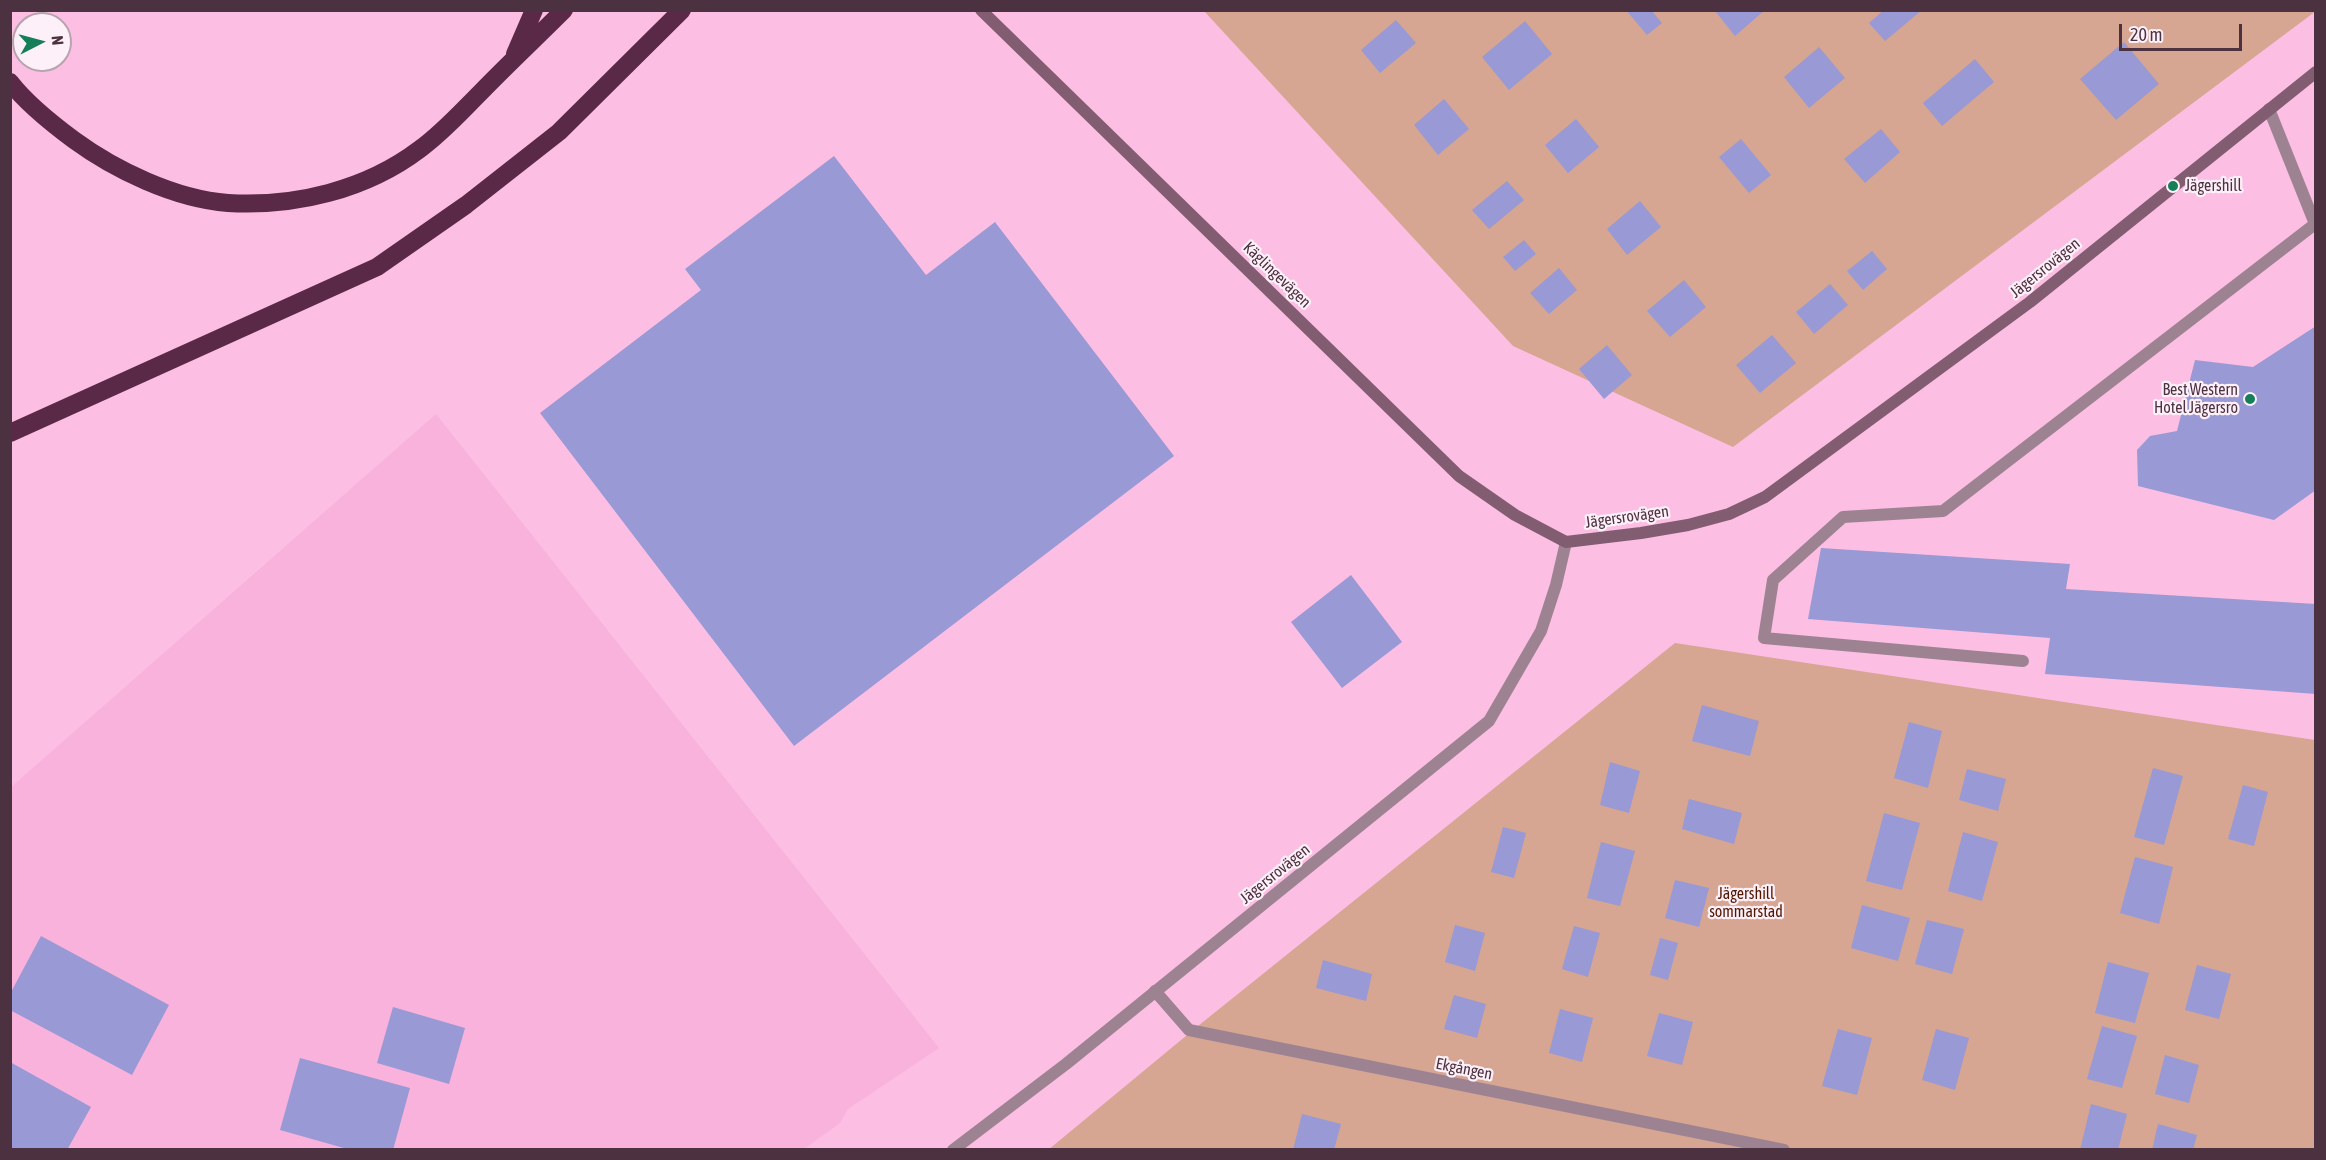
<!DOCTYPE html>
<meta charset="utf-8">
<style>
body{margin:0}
#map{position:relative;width:2326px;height:1160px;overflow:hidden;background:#fdbee3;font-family:"Asap Condensed",sans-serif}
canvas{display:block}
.frame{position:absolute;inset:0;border:12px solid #4c3241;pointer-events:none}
.north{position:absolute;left:12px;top:12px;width:60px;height:60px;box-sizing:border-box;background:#fef0f8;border:2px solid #b7a4af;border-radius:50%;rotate:84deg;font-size:16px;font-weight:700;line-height:24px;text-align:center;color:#4c3241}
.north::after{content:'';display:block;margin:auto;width:21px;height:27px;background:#167f5a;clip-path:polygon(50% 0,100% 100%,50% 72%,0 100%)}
.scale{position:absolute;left:2119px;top:24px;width:123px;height:27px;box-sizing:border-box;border:3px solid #4c3241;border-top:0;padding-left:8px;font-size:18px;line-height:21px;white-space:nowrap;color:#4c3241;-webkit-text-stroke:4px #fef0f8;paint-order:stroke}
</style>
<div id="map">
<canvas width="2326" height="1160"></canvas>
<div class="frame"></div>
<div class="north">N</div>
<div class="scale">20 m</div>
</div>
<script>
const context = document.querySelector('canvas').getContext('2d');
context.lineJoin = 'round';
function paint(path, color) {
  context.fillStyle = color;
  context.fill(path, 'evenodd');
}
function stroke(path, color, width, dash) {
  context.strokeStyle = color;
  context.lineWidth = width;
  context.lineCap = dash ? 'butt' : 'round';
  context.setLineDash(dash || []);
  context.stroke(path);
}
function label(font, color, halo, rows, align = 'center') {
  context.font = font + ' "Asap Condensed",sans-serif';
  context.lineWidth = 4.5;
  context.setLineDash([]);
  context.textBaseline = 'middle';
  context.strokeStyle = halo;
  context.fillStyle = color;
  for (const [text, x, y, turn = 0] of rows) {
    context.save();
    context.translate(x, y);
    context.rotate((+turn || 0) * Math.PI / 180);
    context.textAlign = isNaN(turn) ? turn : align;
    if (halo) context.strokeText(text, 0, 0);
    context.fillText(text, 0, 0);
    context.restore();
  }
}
paint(new Path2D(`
 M 436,414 L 939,1048 L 848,1109 L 840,1123 L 804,1149 L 11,1149 L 10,788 Z`), '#f8b2dc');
paint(new Path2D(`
 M 1204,11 L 2316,11 L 1733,447 L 1513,346 Z
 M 1675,643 L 2315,740 L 2315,1149 L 1048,1150 L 1198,1026 Z`), '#d6a692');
paint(new Path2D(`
 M 1626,10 L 1651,10 L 1662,23 L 1647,35 Z
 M 1718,10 L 1765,10 L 1735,36 L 1716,12 Z
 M 1884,10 L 1922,10 L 1885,41 L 1869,23 Z
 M 1396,20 L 1416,43 L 1380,73 L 1361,50 Z
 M 1525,21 L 1552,54 L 1509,90 L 1482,57 Z
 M 2124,42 L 2159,84 L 2116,120 L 2080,79 Z
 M 1819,47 L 1845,78 L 1809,108 L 1784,77 Z
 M 1975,59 L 1994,82 L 1942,126 L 1923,103 Z
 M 1444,99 L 1469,129 L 1438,155 L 1414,125 Z
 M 1576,119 L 1599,147 L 1568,173 L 1545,145 Z
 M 1881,129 L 1900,152 L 1865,183 L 1844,159 Z
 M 1741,139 L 1771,175 L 1749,193 L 1719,157 Z
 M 834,156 L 926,275 L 995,222 L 1174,456 L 794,746 L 540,413 L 701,290 L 685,269 Z
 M 1507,181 L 1524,200 L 1489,229 L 1472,210 Z
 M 1640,201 L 1661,227 L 1627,255 L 1607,229 Z
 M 1524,240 L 1536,254 L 1515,271 L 1503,257 Z
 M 1872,251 L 1887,269 L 1863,290 L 1847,271 Z
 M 1559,268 L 1577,290 L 1549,314 L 1530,293 Z
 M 1684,280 L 1706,307 L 1670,337 L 1647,311 Z
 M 1830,284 L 1848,305 L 1814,334 L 1796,312 Z
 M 2316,326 L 2316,490 L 2274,520 L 2138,486 L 2137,450 L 2150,436 L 2177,431 L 2195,360 L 2253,367 Z
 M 1772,335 L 1796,363 L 1760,393 L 1736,365 Z
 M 1607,345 L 1632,375 L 1604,399 L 1579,369 Z
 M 1821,548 L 2070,564 L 2066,589 L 2316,604 L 2316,694 L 2045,674 L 2050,638 L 1808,619 Z
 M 1351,575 L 1402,642 L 1342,688 L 1291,622 Z
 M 1702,705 L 1759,721 L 1750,756 L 1692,741 Z
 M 1909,722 L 1942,731 L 1928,788 L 1894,778 Z
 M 1610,762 L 1640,771 L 1629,813 L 1600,805 Z
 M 2153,768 L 2183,776 L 2164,845 L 2134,837 Z
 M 1967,769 L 2006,779 L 1998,811 L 1959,800 Z
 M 2243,785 L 2268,792 L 2254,846 L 2228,839 Z
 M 1689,799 L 1742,813 L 1734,844 L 1682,829 Z
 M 1884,813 L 1920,823 L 1902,890 L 1866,881 Z
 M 1503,827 L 1526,833 L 1514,878 L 1491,872 Z
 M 1963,832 L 1998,842 L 1982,901 L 1948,891 Z
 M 1601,842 L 1635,851 L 1620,906 L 1587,898 Z
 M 2135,857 L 2173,867 L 2159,924 L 2120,913 Z
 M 1675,880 L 1709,888 L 1699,927 L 1665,918 Z
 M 1862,905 L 1910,918 L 1898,961 L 1851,948 Z
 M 1927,920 L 1964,929 L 1952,974 L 1915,964 Z
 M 1455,925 L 1485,933 L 1475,971 L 1445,962 Z
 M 1574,926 L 1600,933 L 1588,977 L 1562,969 Z
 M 41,936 L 169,1005 L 132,1075 L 10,1010 L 10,994 Z
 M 1660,938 L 1678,943 L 1668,980 L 1650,975 Z
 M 1323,960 L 1372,974 L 1366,1001 L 1316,988 Z
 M 2108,962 L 2149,973 L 2135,1023 L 2095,1013 Z
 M 2197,965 L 2231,974 L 2219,1019 L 2185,1010 Z
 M 1454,995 L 1486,1004 L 1477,1038 L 1444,1029 Z
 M 393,1007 L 465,1028 L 449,1084 L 377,1063 Z
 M 1560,1009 L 1593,1018 L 1582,1062 L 1549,1053 Z
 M 1659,1013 L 1693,1022 L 1682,1065 L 1647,1056 Z
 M 2102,1026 L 2137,1036 L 2122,1088 L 2087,1079 Z
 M 1838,1029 L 1872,1038 L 1857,1095 L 1822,1086 Z
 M 1936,1029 L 1969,1038 L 1955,1090 L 1922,1080 Z
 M 2165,1055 L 2199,1065 L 2189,1103 L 2155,1094 Z
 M 300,1058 L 410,1088 L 393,1150 L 351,1150 L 280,1130 Z
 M 10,1062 L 91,1107 L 67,1150 L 10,1150 Z
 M 2091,1104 L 2127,1114 L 2118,1150 L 2080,1150 Z
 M 1302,1114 L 1341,1124 L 1334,1150 L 1293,1150 Z
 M 2158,1124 L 2197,1135 L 2193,1150 L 2152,1150 Z`), '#9899d5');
stroke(new Path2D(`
 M 2023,661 L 1764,638 L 1773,580 L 1843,517 L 1943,511 L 2315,224 L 2269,109
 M 1155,991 L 1189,1030 L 1784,1150`), '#9d8392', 12);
stroke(new Path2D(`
 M 953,1150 L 1066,1064 L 1489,721 L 1541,631 L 1556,585 L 1566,542`), '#9d8392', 12);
stroke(new Path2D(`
 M 981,10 L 1459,476 L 1515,515 L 1566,542 L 1641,533 L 1688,525 L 1729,514 L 1765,497 L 2030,302 L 2316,72`), '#825d72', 12);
stroke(new Path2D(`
 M 515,54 L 534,10
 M 10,82 C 27,104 51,123 74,140 C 115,170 175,199 228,203 C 295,207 366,190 420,149 C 442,133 461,112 480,93 C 507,65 536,38 564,10
 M 10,433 L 377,267 L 466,205 L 559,132 L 682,10`), '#5a2948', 18);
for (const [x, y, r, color] of [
 [2173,186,6,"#167f5a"],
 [2250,399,6,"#167f5a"]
]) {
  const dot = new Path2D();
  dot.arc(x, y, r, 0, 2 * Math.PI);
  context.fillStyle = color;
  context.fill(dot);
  stroke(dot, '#fef0f8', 2);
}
label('16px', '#4c3241', '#fef0f8', [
 ["Jägershill",2185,186],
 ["Best Western",2238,390,"right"],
 ["Hotel Jägersro",2238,408,"right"]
], 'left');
label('16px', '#4c3241', '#fef0f8', [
 ["Jägersrovägen",2045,268,-39],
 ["Käglingevägen",1277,275,44],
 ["Jägersrovägen",1627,517,-8],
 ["Jägersrovägen",1275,874,-39],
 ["Ekgången",1464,1069,11]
]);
label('16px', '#501800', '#fef0f8', [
 ["Jägershill",1746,894],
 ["sommarstad",1746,912]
]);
</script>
